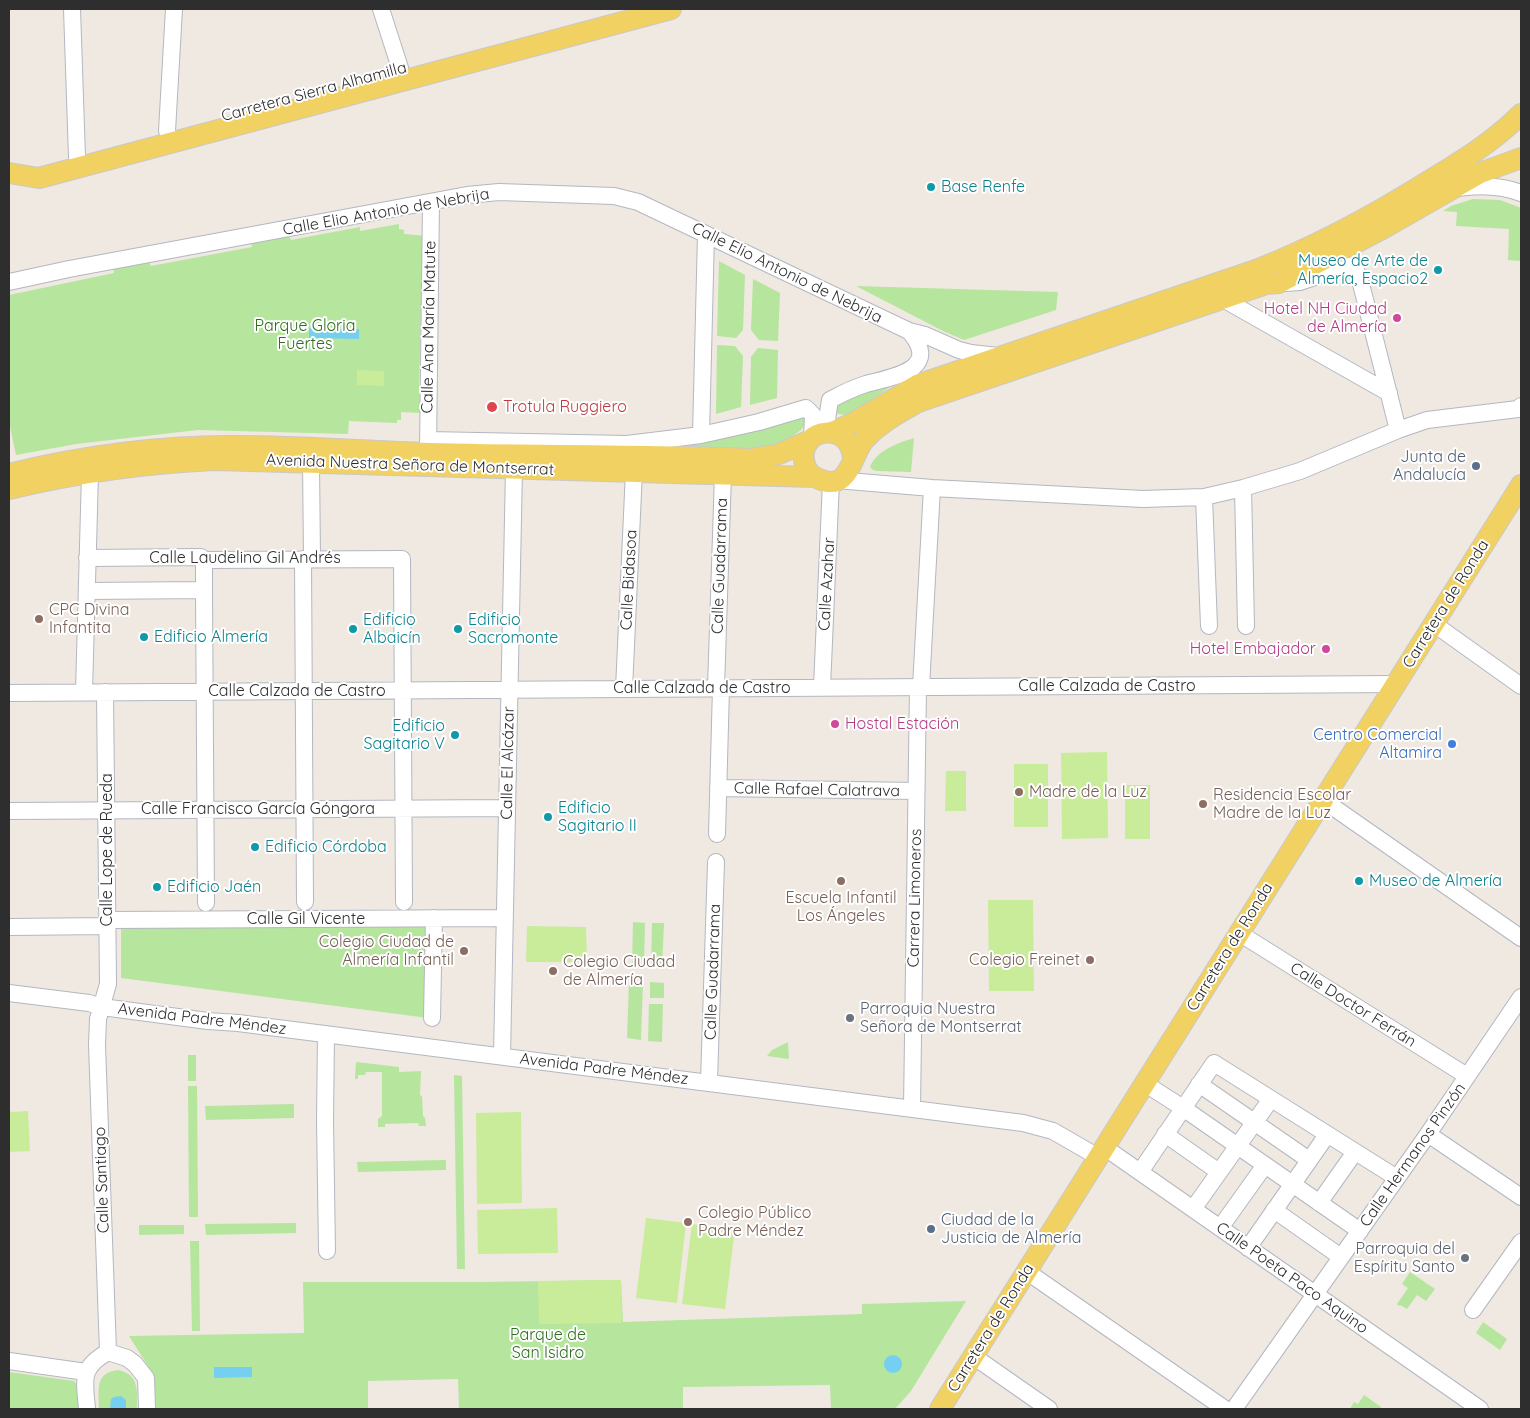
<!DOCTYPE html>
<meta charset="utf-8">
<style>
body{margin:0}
#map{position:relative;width:1530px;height:1418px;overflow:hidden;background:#efe9e1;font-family:Quicksand,sans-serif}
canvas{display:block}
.frame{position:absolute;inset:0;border:10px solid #2e2e2e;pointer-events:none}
</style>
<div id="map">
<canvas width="1530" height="1418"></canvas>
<div class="frame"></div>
</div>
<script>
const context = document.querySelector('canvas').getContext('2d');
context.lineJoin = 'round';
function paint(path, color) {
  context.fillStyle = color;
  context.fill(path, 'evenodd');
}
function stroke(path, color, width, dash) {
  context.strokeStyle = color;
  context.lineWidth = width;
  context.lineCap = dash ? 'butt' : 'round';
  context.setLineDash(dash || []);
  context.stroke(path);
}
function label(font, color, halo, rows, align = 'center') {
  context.font = font + ' Quicksand,sans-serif';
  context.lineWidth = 4;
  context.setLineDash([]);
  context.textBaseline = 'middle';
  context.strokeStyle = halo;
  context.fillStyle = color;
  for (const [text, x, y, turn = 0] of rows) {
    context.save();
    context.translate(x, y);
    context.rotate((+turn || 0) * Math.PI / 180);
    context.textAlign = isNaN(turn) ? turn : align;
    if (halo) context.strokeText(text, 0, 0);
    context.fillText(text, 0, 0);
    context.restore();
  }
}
paint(new Path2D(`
 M 1473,199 L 1500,200 L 1521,208 L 1521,261 L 1508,260 L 1509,229 L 1456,226 L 1457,212 L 1443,211 L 1451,206 Z
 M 399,224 L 399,229 L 404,230 L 404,234 L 427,236 L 422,261 L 419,395 L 425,395 L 421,413 L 401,412 L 401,420 L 397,420 L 397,423 L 349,421 L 348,434 L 198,430 L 76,444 L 16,455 L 9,422 L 9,295 L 114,273 L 113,269 L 149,262 L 151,266 L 252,247 L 251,243 L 289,235 L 291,240 L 360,227 L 360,231 Z
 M 719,261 L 745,275 L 743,330 L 736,338 L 717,336 Z
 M 753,279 L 780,293 L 778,341 L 759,340 L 751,330 Z
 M 856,286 L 1058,292 L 1056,310 L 964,340 L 943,331 Z
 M 717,345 L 735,346 L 743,356 L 741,407 L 716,414 Z
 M 758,348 L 778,350 L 777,398 L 750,405 L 751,357 Z
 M 891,383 L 893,385 L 852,413 L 843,415 L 836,413 L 834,407 L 839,401 Z
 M 805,416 L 805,424 L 801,430 L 784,442 L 763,449 L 689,449 L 689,443 Z
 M 914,438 L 911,472 L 877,471 L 873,470 L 870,467 C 877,450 898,443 914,438 Z
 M 633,922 L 645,923 L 644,966 L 632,966 Z
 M 652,923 L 664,923 L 662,967 L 651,966 Z
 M 438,926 L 428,1018 L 121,978 L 121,928 Z
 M 629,982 L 643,982 L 641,1040 L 627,1038 Z
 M 650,982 L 664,983 L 664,998 L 650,998 Z
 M 649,1004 L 663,1004 L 662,1042 L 648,1041 Z
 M 788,1042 L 789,1059 L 767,1056 L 772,1050 Z
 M 188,1055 L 196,1055 L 196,1081 L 188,1081 Z
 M 356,1062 L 399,1067 L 399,1072 L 421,1071 L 420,1095 L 422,1096 L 423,1116 L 425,1118 L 426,1126 L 419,1126 L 418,1123 L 385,1124 L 385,1127 L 378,1127 L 378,1119 L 382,1116 L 382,1072 L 366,1072 L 365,1075 L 358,1075 L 358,1079 L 355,1079 Z
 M 454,1075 L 462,1076 L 465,1269 L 457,1269 Z
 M 188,1086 L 197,1086 L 198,1217 L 189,1217 Z
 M 294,1104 L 294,1118 L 206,1120 L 205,1106 Z
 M 446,1160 L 446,1170 L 358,1172 L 357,1162 Z
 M 296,1223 L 296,1233 L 206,1235 L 205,1224 Z
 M 139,1225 L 184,1225 L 184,1234 L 139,1235 Z
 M 190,1241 L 199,1241 L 200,1331 L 192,1331 Z
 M 1410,1272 L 1435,1289 L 1426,1301 L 1417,1295 L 1407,1309 L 1400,1305 L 1399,1306 L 1397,1304 L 1408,1288 L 1402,1284 Z
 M 621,1280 L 623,1322 L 862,1314 L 862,1304 L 966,1301 L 911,1391 L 895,1409 L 831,1409 L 830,1385 L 683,1387 L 683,1409 L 459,1408 L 458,1379 L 368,1381 L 368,1409 L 156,1409 L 153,1374 L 129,1336 L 304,1333 L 303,1282 L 479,1282 Z
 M 1483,1322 L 1507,1339 L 1500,1350 L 1476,1333 Z
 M 118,1370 C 140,1374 137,1392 137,1409 L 99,1409 C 99,1390 94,1373 118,1370 Z
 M 9,1372 L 74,1381 L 79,1387 L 82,1409 L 9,1409 Z
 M 1364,1395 L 1381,1407 L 1381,1409 L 1350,1409 L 1354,1402 L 1358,1404 Z`), '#b6e59e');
paint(new Path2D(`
 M 357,370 L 384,371 L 384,386 L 357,385 Z
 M 1107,752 L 1108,838 L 1062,839 L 1061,753 Z
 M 1014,764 L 1048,764 L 1048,827 L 1014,827 Z
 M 946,771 L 966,771 L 966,811 L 945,811 Z
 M 1125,785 L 1150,785 L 1150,839 L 1125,839 Z
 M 988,900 L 1033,900 L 1034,991 L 989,991 Z
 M 527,926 L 586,927 L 587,962 L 526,962 Z
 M 28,1111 L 30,1151 L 9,1152 L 9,1112 Z
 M 521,1112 L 522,1203 L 477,1204 L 476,1113 Z
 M 557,1208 L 558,1253 L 478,1254 L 477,1210 Z
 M 646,1218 L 686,1223 L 677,1303 L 636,1298 Z
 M 692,1224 L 735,1229 L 725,1309 L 682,1304 Z
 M 621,1280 L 622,1323 L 539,1324 L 538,1281 Z`), '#c9ec9a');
paint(new Path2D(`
 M 309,328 L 359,329 L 359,339 L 309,338 Z
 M884 1364a9 9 0 1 1 18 0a9 9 0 1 1-18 0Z
 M 214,1367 L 252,1367 L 252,1377 L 214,1378 Z
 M 121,1396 L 126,1400 L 126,1409 L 110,1409 L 111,1399 L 114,1397 Z`), '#75cff0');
const minor = new Path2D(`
 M 72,9 L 77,157
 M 381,9 L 400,68
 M 167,131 L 174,9
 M 1457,188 C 1479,185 1500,185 1521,193
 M 9,282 L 69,269 L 467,195 L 499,192 L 614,196 L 638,202 L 909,331 L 925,335 L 959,350 L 971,353 L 998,356
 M 1286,283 L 1300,282 L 1344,267 L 1351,266 L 1356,270 L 1360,280 L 1398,430
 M 1223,299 L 1389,393
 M 825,432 L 830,400 C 841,394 853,388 866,384 C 892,377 943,370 909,331
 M 701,435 L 706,234
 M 428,440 L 627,444 L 701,435 L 759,422 L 806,408 L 813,415 L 812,438
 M 428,451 L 431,202
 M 311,462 L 312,559
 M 836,480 L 932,488 L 1143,499 L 1204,497 L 1243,488 L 1300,471 L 1398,430 L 1427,420 L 1518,409 L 1521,406
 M 1243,488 L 1246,626
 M 1204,497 L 1209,626
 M 87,558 L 201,557 L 204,560 L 402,559 L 404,902
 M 303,559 L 305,902
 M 204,560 L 204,590
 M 87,591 L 204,590 L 206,903
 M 1434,624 L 1521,686
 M 822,687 L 831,481
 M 921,687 L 932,488
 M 716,688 L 723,474
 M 624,689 L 634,471
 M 84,692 L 90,473
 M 105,692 L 108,984 L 98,1019 L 97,1045 L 108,1352
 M 9,693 L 1396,684
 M 718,788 L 916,791
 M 1323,800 L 1521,938
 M 9,811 L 507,808
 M 717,834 L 721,688
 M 107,920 L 505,918
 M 9,927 L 107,926
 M 1239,933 L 1467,1076
 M 9,993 L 89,1003 L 102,1007 L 208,1021 L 238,1023 L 1023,1123 L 1053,1131 L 1098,1157
 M 432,1018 L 434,918
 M 326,1034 L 325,1121 L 327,1251
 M 502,1056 L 514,469
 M 709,1082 L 716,862
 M 1144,1083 L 1183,1108 L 1360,1231
 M 1199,1084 L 1309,1160
 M 912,1108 L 918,687
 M 1165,1134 L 1219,1172
 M 1428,1134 L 1521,1197
 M 1104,1147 L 1480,1409
 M 1140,1172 L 1214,1063 L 1397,1178
 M 1319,1203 L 1355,1152
 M 1193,1209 L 1271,1099
 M 1274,1210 L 1341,1257
 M 1220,1228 L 1265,1165
 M 1248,1248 L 1327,1135
 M 1026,1271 L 1225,1409
 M 1473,1310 L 1521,1242
 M 973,1356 L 1049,1409
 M 9,1361 L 86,1372
 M 87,1409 C 85,1381 79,1368 108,1352 L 127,1358 L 135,1364 L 146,1378 L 147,1409
 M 1234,1409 L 1428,1134 L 1521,997`);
const major = new Path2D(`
 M 9,173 L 39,178 L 671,9
 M 832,432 L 851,424 L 917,385 L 1256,270 C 1314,247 1369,218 1422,185 C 1457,164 1492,143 1521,114
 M 853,460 C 852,420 799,427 804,460 C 805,468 810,475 817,478 C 850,495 851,454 865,439 C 881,422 899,413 918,402 L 1266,284 L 1279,283 L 1384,228 L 1480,173 L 1521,158
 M 9,474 C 80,456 164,445 237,446 C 301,446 365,451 429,453 C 536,456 643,454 750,459 L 779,454 L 810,440
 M 9,489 C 76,473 146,463 215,460 L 814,477
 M 940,1409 L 1521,485`);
stroke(minor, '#b4b7c1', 18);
stroke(major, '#c9c9c9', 22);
stroke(minor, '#fff', 16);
stroke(major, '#f2d163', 20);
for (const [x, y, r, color] of [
 [931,187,5,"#0f9aa8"],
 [1438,270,5,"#0f9aa8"],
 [1397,318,5,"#d1479c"],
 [492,407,6,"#e0444e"],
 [1476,466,5,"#5c6f8a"],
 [39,619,5,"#8d6e63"],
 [353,629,5,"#0f9aa8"],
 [458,629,5,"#0f9aa8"],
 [144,637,5,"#0f9aa8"],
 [1326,649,5,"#d1479c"],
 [835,724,5,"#d1479c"],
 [455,735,5,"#0f9aa8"],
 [1452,744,5,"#3f7fe0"],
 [1019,792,5,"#8d6e63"],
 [1203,804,5,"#8d6e63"],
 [548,817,5,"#0f9aa8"],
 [255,847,5,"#0f9aa8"],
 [841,881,5,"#8d6e63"],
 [1359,881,5,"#0f9aa8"],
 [157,887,5,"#0f9aa8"],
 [464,951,5,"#8d6e63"],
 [1090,960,5,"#8d6e63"],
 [553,971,5,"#8d6e63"],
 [850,1018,5,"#6b7280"],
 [688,1222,5,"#8d6e63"],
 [931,1229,5,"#5c6f8a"],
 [1465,1258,5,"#6b7280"]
]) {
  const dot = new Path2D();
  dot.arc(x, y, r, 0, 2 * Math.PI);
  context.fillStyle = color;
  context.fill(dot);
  stroke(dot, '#fff', 2);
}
label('16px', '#2e2e2e', '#fff', [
 ["Carretera Sierra Alhamilla",314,92,-15],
 ["Calle Elio Antonio de Nebrija",386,212,-10],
 ["Calle Elio Antonio de Nebrija",787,273,26],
 ["Calle Ana María Matute",429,327,-89],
 ["Avenida Nuestra Señora de Montserrat",410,465,2],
 ["Calle Laudelino Gil Andrés",245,558],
 ["Calle Guadarrama",720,566,-88],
 ["Calle Bidasoa",629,580,-87],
 ["Calle Azahar",827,584,-87],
 ["Carretera de Ronda",1446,604,-58],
 ["Calle Calzada de Castro",1107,686],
 ["Calle Calzada de Castro",702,688],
 ["Calle Calzada de Castro",297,691],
 ["Calle El Alcázar",508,763,-89],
 ["Calle Rafael Calatrava",817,790,1],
 ["Calle Francisco García Góngora",258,809],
 ["Calle Lope de Rueda",107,850,-90],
 ["Carrera Limoneros",915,898,-89],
 ["Calle Gil Vicente",306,919],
 ["Carretera de Ronda",1230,947,-58],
 ["Calle Guadarrama",713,972,-88],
 ["Calle Doctor Ferrán",1353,1005,32],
 ["Avenida Padre Méndez",202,1019,7],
 ["Avenida Padre Méndez",604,1069,7],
 ["Calle Hermanos Pinzón",1413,1155,-55],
 ["Calle Santiago",102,1180,-92],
 ["Calle Poeta Paco Aquino",1292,1278,35],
 ["Carretera de Ronda",991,1328,-58]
]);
label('16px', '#0d838f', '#fff', [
 ["Base Renfe",941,187],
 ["Museo de Arte de",1428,261,"right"],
 ["Almería, Espacio2",1428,279,"right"],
 ["Edificio",363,620],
 ["Albaicín",363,638],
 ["Edificio",468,620],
 ["Sacromonte",468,638],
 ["Edificio Almería",154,637],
 ["Edificio",445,726,"right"],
 ["Sagitario V",445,744,"right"],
 ["Edificio",558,808],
 ["Sagitario II",558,826],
 ["Edificio Córdoba",265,847],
 ["Museo de Almería",1369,881],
 ["Edificio Jaén",167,887]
], 'left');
label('16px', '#b23c85', '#fff', [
 ["Hotel NH Ciudad",1387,309],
 ["de Almería",1387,327],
 ["Hotel Embajador",1316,649],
 ["Hostal Estación",845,724,"left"]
], 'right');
label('16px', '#2c6e1b', '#fff', [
 ["Parque Gloria",305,326],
 ["Fuertes",305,344],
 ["Parque de",548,1335],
 ["San Isidro",548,1353]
]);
label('16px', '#be3a42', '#fff', [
 ["Trotula Ruggiero",503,407]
], 'left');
label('16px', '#4e5e75', '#fff', [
 ["Junta de",1466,457],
 ["Andalucía",1466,475],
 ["Ciudad de la",941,1220,"left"],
 ["Justicia de Almería",941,1238,"left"]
], 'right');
label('16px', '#785e54', '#fff', [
 ["CPC Divina",49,610],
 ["Infantita",49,628],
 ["Madre de la Luz",1029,792],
 ["Residencia Escolar",1213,795],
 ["Madre de la Luz",1213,813],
 ["Escuela Infantil",841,898,"center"],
 ["Los Ángeles",841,916,"center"],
 ["Colegio Ciudad de",454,942,"right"],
 ["Almería Infantil",454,960,"right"],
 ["Colegio Freinet",1080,960,"right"],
 ["Colegio Ciudad",563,962],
 ["de Almería",563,980],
 ["Colegio Público",698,1213],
 ["Padre Méndez",698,1231]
], 'left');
label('16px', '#366cbe', '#fff', [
 ["Centro Comercial",1442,735],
 ["Altamira",1442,753]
], 'right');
label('16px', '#5b616d', '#fff', [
 ["Parroquia Nuestra",860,1009],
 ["Señora de Montserrat",860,1027],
 ["Parroquia del",1455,1249,"right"],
 ["Espíritu Santo",1455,1267,"right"]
], 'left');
</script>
